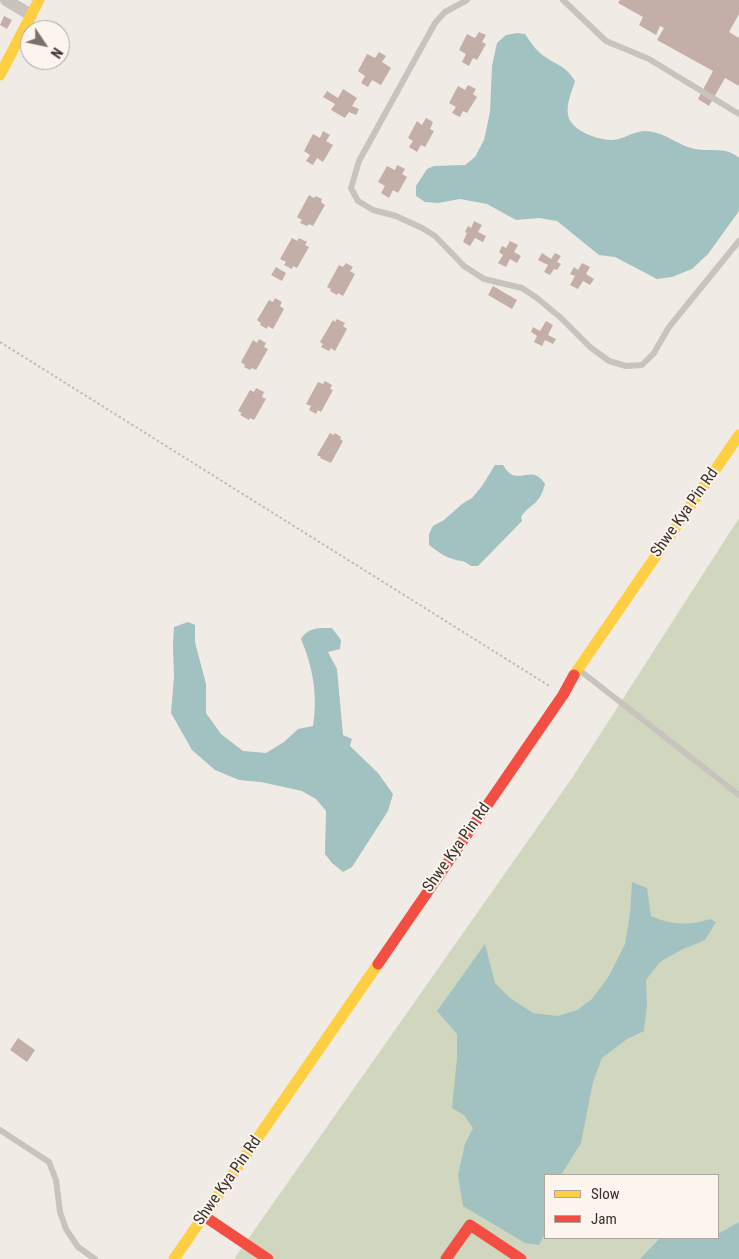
<!DOCTYPE html>
<style>
body{margin:0}
#map{position:relative;width:739px;height:1259px;overflow:hidden;background:#f0ebe5;font-family:"Roboto Condensed",sans-serif}
canvas{display:block}
.legend{position:absolute;left:544px;top:1174px;width:175px;height:65px;box-sizing:border-box;background:#fbf5ee;border:1px solid #aea6a0;margin:0;padding:6px 9px;list-style:none;font-size:15px;color:#3b302b}
.legend li{display:flex;align-items:center;gap:10px;height:25px}
.legend b{width:25px;border:1px solid #aea6a0}
.north{position:absolute;left:20px;top:20px;width:50px;height:50px;box-sizing:border-box;background:#fbf5ee;border:1px solid #aea6a0;border-radius:50%;rotate:124deg;font-size:14px;font-weight:700;line-height:20px;text-align:center;color:#3b302b}
.north::after{content:'';display:block;margin:auto;width:18px;height:22px;background:#7a716c;clip-path:polygon(50% 0,100% 100%,50% 72%,0 100%)}
</style>
<div id="map">
<canvas width="739" height="1259"></canvas>
<ul class="legend">
<li><b style="height:6px;background:#ffcf43"></b>Slow</li>
<li><b style="height:6px;background:#f24e42"></b>Jam</li>
</ul>
<div class="north">N</div>
</div>
<script>
const context = document.querySelector('canvas').getContext('2d');
context.lineJoin = 'round';
function paint(path, color) {
  context.fillStyle = color;
  context.fill(path, 'evenodd');
}
function stroke(path, color, width, dash) {
  context.strokeStyle = color;
  context.lineWidth = width;
  context.lineCap = dash ? 'butt' : 'round';
  context.setLineDash(dash || []);
  context.stroke(path);
}
function label(font, color, halo, rows, align = 'center') {
  context.font = font + ' "Roboto Condensed",sans-serif';
  context.lineWidth = 4;
  context.setLineDash([]);
  context.textBaseline = 'middle';
  context.strokeStyle = halo;
  context.fillStyle = color;
  for (const [text, x, y, turn = 0] of rows) {
    context.save();
    context.translate(x, y);
    context.rotate((+turn || 0) * Math.PI / 180);
    context.textAlign = isNaN(turn) ? turn : align;
    if (halo) context.strokeText(text, 0, 0);
    context.fillText(text, 0, 0);
    context.restore();
  }
}
paint(new Path2D(`
 M 739,518 L 739,1259 L 234,1259 L 572,778 ZM 545,1175 L 718,1175 L 718,1238 L 545,1238 Z`), '#d1d6bf');
paint(new Path2D(`
 M 517,33 L 525,34 C 530,41 536,51 544,56 C 558,66 565,65 575,81 C 572,91 566,104 568,115 C 571,131 598,140 612,140 C 623,140 633,131 645,131 C 664,131 678,146 695,149 C 711,152 726,146 739,158 L 739,211 L 708,254 L 692,269 L 672,277 L 657,279 L 615,257 L 599,255 L 557,221 L 539,218 L 516,220 L 487,204 L 460,199 L 438,203 L 425,202 L 416,196 L 416,186 L 427,169 L 434,166 L 465,165 L 475,157 L 484,140 L 490,112 L 492,66 L 497,43 L 506,35 Z
 M 495,465 L 503,465 C 517,490 531,461 545,484 C 539,507 531,502 521,517 L 522,521 L 478,566 L 471,566 C 462,559 462,562 453,559 C 444,557 436,550 429,545 L 429,534 L 433,526 L 444,520 L 462,504 L 472,498 L 482,486 Z
 M 188,622 L 195,625 L 195,642 L 206,684 L 206,713 L 221,734 L 243,751 L 266,753 L 284,742 L 298,729 L 313,726 C 318,696 313,667 301,639 C 308,627 319,628 332,628 L 341,640 L 340,649 L 328,652 L 337,669 L 343,735 L 352,739 L 350,746 L 378,773 L 393,794 L 388,811 L 352,867 L 343,872 L 332,863 L 325,854 L 326,811 L 316,799 L 302,791 L 261,782 L 239,780 L 215,770 L 192,750 L 171,713 L 174,677 L 173,645 L 174,627 Z
 M 632,882 L 647,888 L 651,916 C 670,925 690,926 710,919 L 716,922 L 705,940 L 681,950 L 660,962 L 646,980 L 647,1004 L 644,1031 L 627,1039 L 602,1058 L 593,1082 L 581,1143 L 561,1175 L 545,1175 L 545,1234 L 539,1245 L 525,1243 L 463,1206 L 458,1175 L 465,1144 L 473,1128 L 464,1115 L 452,1108 L 457,1058 L 457,1034 L 437,1011 L 485,944 L 495,983 L 510,998 L 533,1013 L 558,1016 L 577,1010 L 592,999 L 609,976 L 625,944 L 630,914 Z
 M 739,1222 L 739,1259 L 640,1259 L 660,1238 L 718,1238 L 718,1234 Z`), '#a1c2c1');
paint(new Path2D(`
 M 620,0 L 739,0 L 739,14 L 729,32 L 739,38 L 739,86 L 725,78 L 709,106 L 698,99 L 713,71 L 657,40 L 664,28 L 660,26 L 656,35 L 639,25 L 643,17 L 618,3 Z
 M 4,16 L 12,20 L 7,29 L 0,25 Z
 M 479,32 L 486,35 L 482,42 L 486,44 L 477,60 L 473,58 L 469,66 L 462,62 L 466,54 L 459,50 L 467,34 L 475,38 Z
 M 379,52 L 386,56 L 382,62 L 391,68 L 381,85 L 372,80 L 368,87 L 361,83 L 365,76 L 358,71 L 367,54 L 375,58 Z
 M 468,85 L 476,89 L 473,94 L 477,97 L 467,113 L 463,111 L 460,117 L 452,113 L 456,107 L 449,103 L 458,86 L 465,90 Z
 M 343,89 L 357,98 L 352,106 L 359,109 L 356,115 L 349,112 L 345,118 L 331,110 L 335,104 L 323,97 L 327,91 L 338,98 Z
 M 426,118 L 433,122 L 430,129 L 434,131 L 425,147 L 421,145 L 417,152 L 409,147 L 413,141 L 408,138 L 417,121 L 422,125 Z
 M 323,131 L 330,135 L 326,141 L 333,145 L 323,162 L 317,158 L 313,165 L 306,161 L 310,155 L 304,151 L 313,134 L 320,138 Z
 M 397,165 L 405,169 L 402,174 L 407,177 L 398,193 L 393,190 L 389,198 L 381,193 L 385,186 L 378,182 L 387,166 L 395,170 Z
 M 309,195 L 314,198 L 316,196 L 322,199 L 321,202 L 325,205 L 313,226 L 309,224 L 307,226 L 300,223 L 302,220 L 297,217 Z
 M 474,221 L 482,225 L 478,232 L 486,236 L 483,242 L 475,238 L 470,246 L 463,242 L 467,233 L 465,232 L 468,226 L 471,228 Z
 M 292,238 L 297,241 L 299,238 L 307,242 L 305,245 L 309,247 L 297,268 L 293,266 L 292,269 L 284,265 L 286,262 L 280,259 Z
 M 510,241 L 518,245 L 514,252 L 521,256 L 517,263 L 510,259 L 506,267 L 498,263 L 503,255 L 499,252 L 502,246 L 506,248 Z
 M 542,253 L 551,259 L 555,253 L 561,256 L 557,262 L 561,264 L 557,270 L 554,269 L 550,275 L 544,272 L 548,265 L 538,260 Z
 M 346,263 L 353,267 L 350,271 L 355,274 L 343,296 L 338,293 L 337,295 L 330,291 L 331,289 L 327,287 L 339,265 L 343,267 Z
 M 582,263 L 590,267 L 586,274 L 594,279 L 590,285 L 583,281 L 578,289 L 570,285 L 575,276 L 570,274 L 574,267 L 578,270 Z
 M 276,267 L 286,273 L 282,281 L 271,275 Z
 M 493,286 L 517,300 L 512,309 L 488,295 Z
 M 275,298 L 282,302 L 280,306 L 284,309 L 273,329 L 268,326 L 267,329 L 260,325 L 261,323 L 257,320 L 269,300 L 273,302 Z
 M 337,319 L 345,323 L 343,326 L 347,329 L 335,351 L 331,348 L 329,351 L 321,347 L 323,344 L 320,342 L 333,320 L 335,322 Z
 M 546,321 L 553,325 L 548,335 L 556,339 L 553,344 L 545,340 L 542,346 L 534,342 L 537,336 L 531,332 L 533,327 L 540,331 Z
 M 259,339 L 266,343 L 264,347 L 268,349 L 256,370 L 252,368 L 250,370 L 244,367 L 245,365 L 241,362 L 253,340 L 257,343 Z
 M 325,381 L 332,385 L 330,389 L 333,390 L 321,412 L 318,410 L 316,414 L 309,410 L 311,406 L 306,404 L 318,382 L 323,384 Z
 M 256,388 L 264,392 L 262,397 L 266,399 L 254,420 L 250,418 L 249,420 L 240,415 L 242,413 L 238,411 L 250,390 L 254,392 Z
 M 330,433 L 333,435 L 335,433 L 341,437 L 340,439 L 343,441 L 331,463 L 320,458 L 321,457 L 317,455 Z
 M 18,1038 L 35,1050 L 27,1062 L 10,1050 Z`), '#c3afa7');
stroke(new Path2D(`
 M 0,342 L 551,687`), '#c2bbb6', 2, [2.5, 2.5]);
stroke(new Path2D(`
 M 467,0 L 445,12 L 435,23 L 359,161 L 351,188 L 358,201 L 373,210 L 396,216 L 422,228 L 435,236 L 464,266 L 484,279 L 522,288 L 537,298 L 561,318 L 590,347 L 609,361 L 626,366 L 642,365 L 654,353 L 669,327 L 739,241
 M 563,0 L 606,41 L 649,59 L 739,114
 M 578,669 L 739,795
 M 0,1130 L 49,1162 L 56,1180 L 60,1212 L 66,1229 L 78,1247 L 95,1259`), '#c9c3be', 6);
stroke(new Path2D(`
 M 6,0 L 31,15`), '#c9c3be', 12);
stroke(new Path2D(`
 M 0,75 L 39,0
 M 574,675 L 739,435
 M 174,1259 L 378,964`), '#ffcf43', 11);
stroke(new Path2D(`
 M 378,964 L 563,695 L 574,675
 M 204,1216 L 268,1259
 M 446,1259 L 470,1225 L 521,1259`), '#f24e42', 11);
label('16px', '#3b302b', '#fbf5ee', [
 ["Shwe Kya Pin Rd",685,513,-55],
 ["Shwe Kya Pin Rd",457,848,-55],
 ["Shwe Kya Pin Rd",228,1181,-55]
]);
</script>
